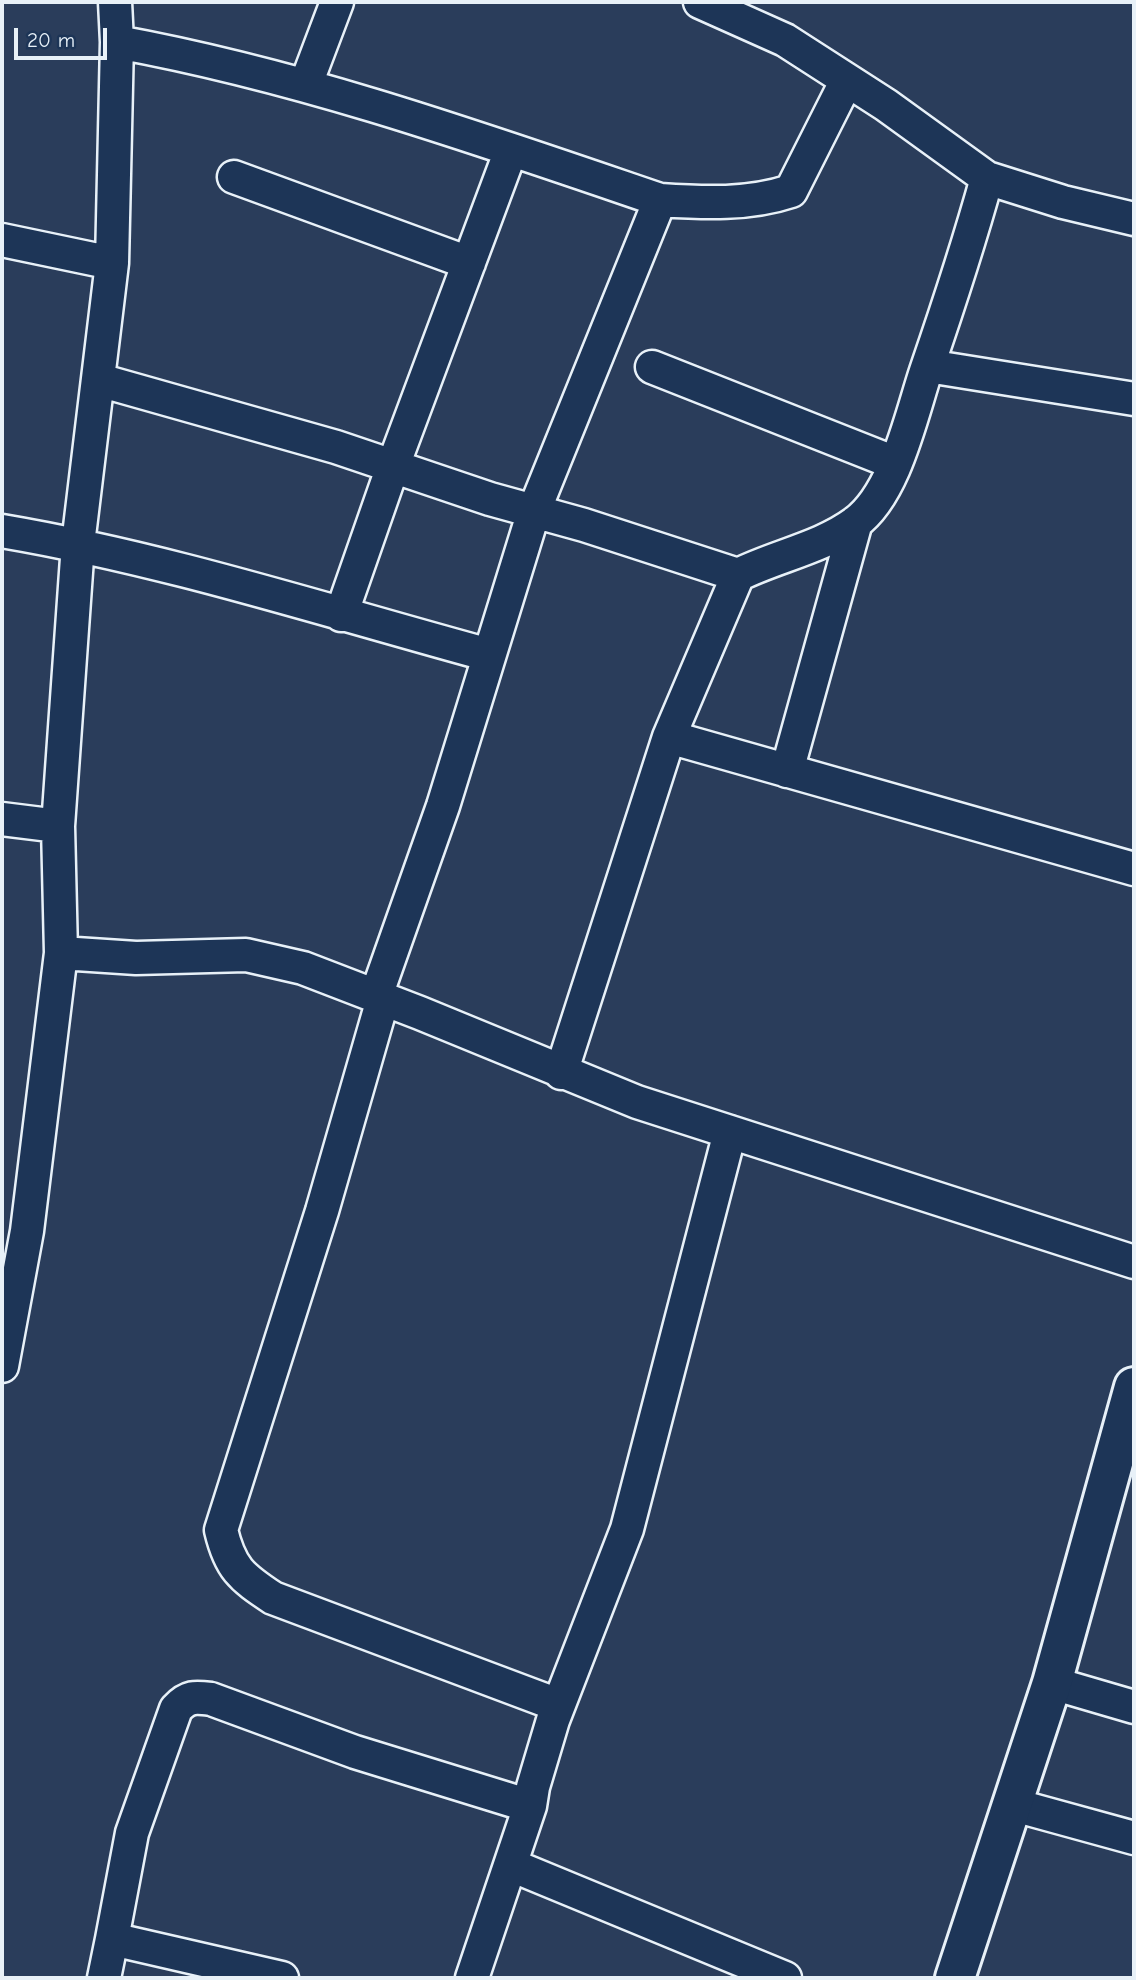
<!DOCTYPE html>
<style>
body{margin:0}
#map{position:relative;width:1136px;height:1980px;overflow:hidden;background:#2a3d5b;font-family:"Comic Neue",sans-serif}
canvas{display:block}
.frame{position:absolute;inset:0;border:4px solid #e8f1f8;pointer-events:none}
.scale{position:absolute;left:14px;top:28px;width:93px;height:32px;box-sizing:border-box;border:4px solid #e8f1f8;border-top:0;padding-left:9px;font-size:21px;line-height:24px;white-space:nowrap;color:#e8f1f8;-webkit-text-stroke:5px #1d3557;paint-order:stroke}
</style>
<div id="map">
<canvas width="1136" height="1980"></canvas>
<div class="frame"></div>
<div class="scale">20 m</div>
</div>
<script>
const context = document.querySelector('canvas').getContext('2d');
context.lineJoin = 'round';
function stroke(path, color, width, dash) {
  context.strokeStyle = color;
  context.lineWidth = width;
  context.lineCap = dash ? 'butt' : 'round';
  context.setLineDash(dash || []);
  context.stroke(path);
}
const street = new Path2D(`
 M 700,2 L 785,40 L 886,105 L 987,178 L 1063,202 L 1134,219
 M 117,42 C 303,76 481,139 660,200 C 704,203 749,205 791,191 L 847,80
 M 306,84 L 337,2
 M 234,177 L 469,263
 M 2,240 L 112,263
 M 928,366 L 1134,399
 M 652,367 L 895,463
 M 99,380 L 336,447 L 490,499 L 584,525 L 738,575
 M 2,531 C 167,559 327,611 489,655
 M 341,615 L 393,466 L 511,150
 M 669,737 L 1134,869
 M 787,771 L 856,522
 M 2,819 L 58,826
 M 61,953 L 136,958 L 246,955 L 303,968 L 420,1013 L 637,1102 L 1134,1262
 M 376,996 L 443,806 L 534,511 L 660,200
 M 383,999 L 322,1211 L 221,1530 C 230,1568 241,1577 273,1598 L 558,1705
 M 561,1073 L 669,737 L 738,575 C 776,556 821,548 855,523 C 895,494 911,416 926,371 C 948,307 969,243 987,178
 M 2,1366 L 27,1231 L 61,953 L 58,826 L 78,544 L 112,263 L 117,42 L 115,2
 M 1052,1683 L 1134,1707
 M 1014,1805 L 1134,1838
 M 511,1865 L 785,1978
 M 104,1978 L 112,1939
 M 282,1978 L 112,1939 L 132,1833 L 176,1709 C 188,1696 195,1697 211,1699 L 355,1752 L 530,1806
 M 472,1978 L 530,1806 L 533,1787 L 553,1720 L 627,1529 L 730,1132`);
const primary = new Path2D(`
 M 955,1978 L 1052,1683 L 1134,1387`);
stroke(street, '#e8f1f8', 37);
stroke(primary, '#e8f1f8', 44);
stroke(street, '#1d3557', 32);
stroke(primary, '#1d3557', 38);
</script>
